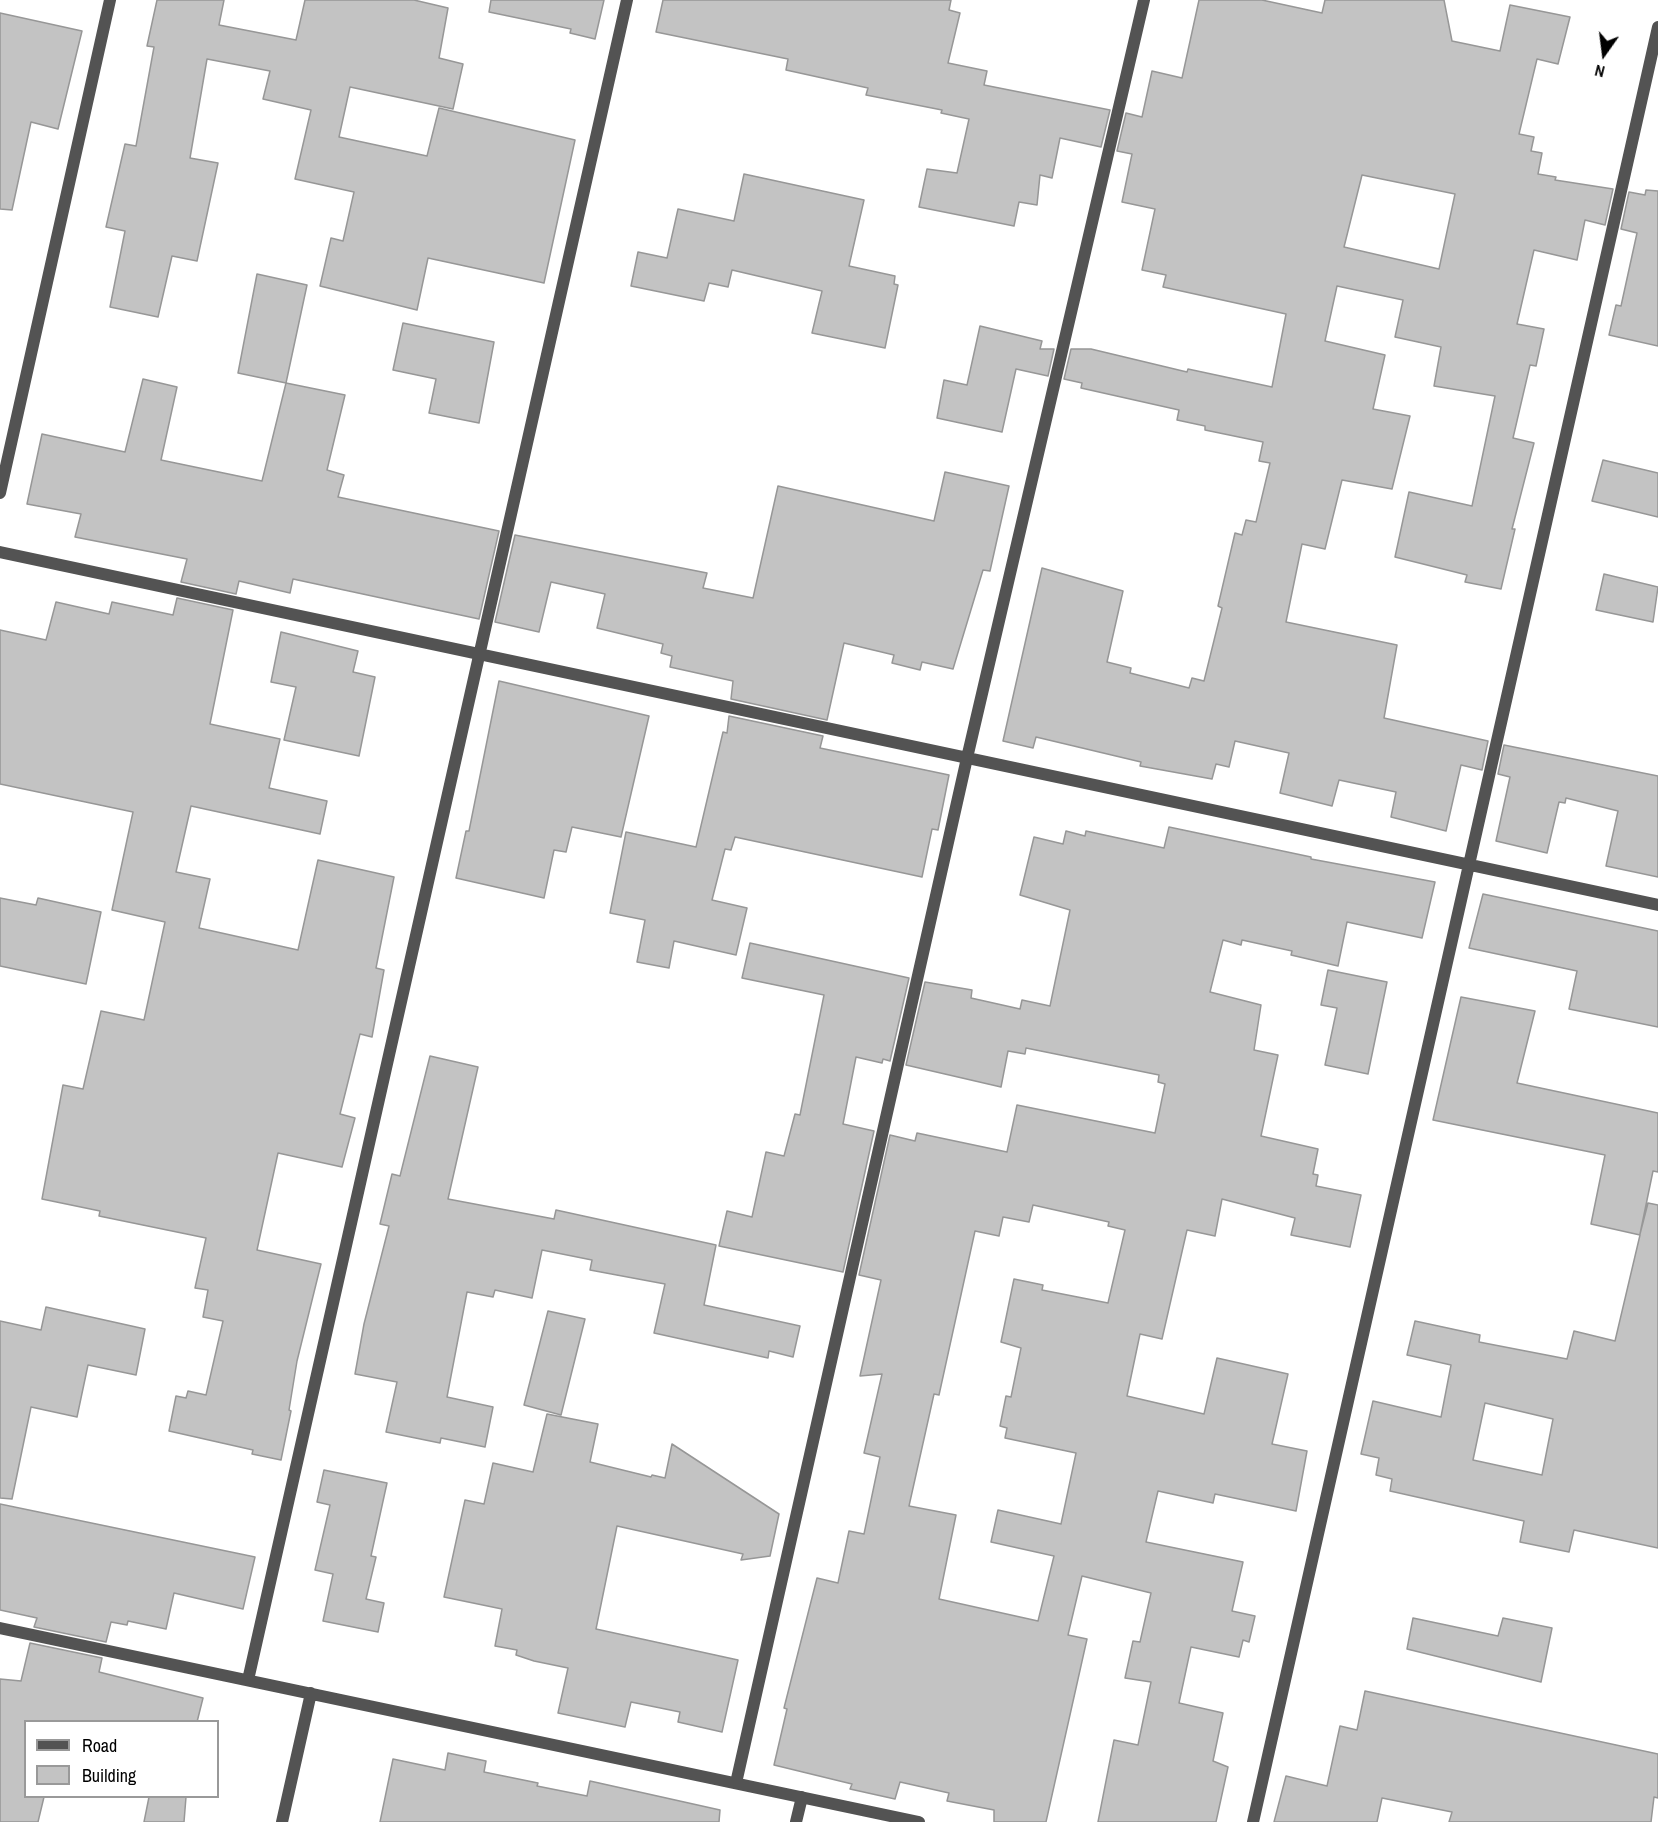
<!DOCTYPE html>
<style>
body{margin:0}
#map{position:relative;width:1658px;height:1822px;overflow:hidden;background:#fff;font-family:"Archivo Narrow",sans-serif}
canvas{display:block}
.legend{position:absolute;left:24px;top:1720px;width:195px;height:78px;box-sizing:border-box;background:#fff;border:2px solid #999;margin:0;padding:8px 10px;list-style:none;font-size:18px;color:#000}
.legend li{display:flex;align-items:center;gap:12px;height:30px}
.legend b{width:30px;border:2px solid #999}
.north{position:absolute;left:1574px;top:24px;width:60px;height:60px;-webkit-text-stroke:4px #fff;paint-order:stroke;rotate:194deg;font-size:16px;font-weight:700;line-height:24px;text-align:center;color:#000}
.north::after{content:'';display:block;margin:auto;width:21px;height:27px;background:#000;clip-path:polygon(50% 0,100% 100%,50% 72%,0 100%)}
</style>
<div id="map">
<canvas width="1658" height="1822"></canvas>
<ul class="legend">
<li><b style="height:8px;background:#535353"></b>Road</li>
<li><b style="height:16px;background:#c3c3c3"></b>Building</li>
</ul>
<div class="north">N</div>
</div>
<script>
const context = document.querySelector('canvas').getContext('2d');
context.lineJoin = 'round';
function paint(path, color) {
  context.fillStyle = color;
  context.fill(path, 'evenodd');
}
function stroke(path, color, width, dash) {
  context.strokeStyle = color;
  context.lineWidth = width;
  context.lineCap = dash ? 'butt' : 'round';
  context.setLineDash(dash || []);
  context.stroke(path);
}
const building = new Path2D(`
 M 157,0 L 224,0 L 219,25 L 296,40 L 305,0 L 414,0 L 448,8 L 439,58 L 463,64 L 453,109 L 350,87 L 339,137 L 427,156 L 439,108 L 575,140 L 544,283 L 428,258 L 417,310 L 320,286 L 331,238 L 343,241 L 354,192 L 295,179 L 311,110 L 263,99 L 270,71 L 207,59 L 190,158 L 218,163 L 197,261 L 172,256 L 158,317 L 110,307 L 125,231 L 106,227 L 125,144 L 136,146 L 154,47 L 147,46 Z
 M 491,0 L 604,0 L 595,39 L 570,33 L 571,29 L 489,12 Z
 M 663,0 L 951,0 L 949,10 L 960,13 L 948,63 L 987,71 L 984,85 L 1110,110 L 1101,147 L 1060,138 L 1052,178 L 1040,175 L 1037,205 L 1019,202 L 1014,226 L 919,207 L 927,169 L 957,173 L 969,119 L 941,113 L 942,110 L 866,95 L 868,88 L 786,70 L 788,59 L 656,32 Z
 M 1199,0 L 1262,0 L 1322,13 L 1325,0 L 1444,0 L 1452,41 L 1500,51 L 1510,5 L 1570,17 L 1558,64 L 1537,59 L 1519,134 L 1534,137 L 1531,151 L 1542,153 L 1538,174 L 1556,177 L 1555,180 L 1613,189 L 1605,225 L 1585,220 L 1577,260 L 1534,250 L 1517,324 L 1544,329 L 1536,366 L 1530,365 L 1513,438 L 1534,443 L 1512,529 L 1515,529 L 1501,589 L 1465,582 L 1467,575 L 1395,557 L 1409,492 L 1472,506 L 1495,396 L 1434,386 L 1441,347 L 1395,337 L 1403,300 L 1337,286 L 1325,341 L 1385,355 L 1373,409 L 1410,416 L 1392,489 L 1342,480 L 1325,549 L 1302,544 L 1286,622 L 1397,645 L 1384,718 L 1488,741 L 1482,770 L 1461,765 L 1446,831 L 1391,817 L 1396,792 L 1339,780 L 1332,806 L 1280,793 L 1289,753 L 1235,741 L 1229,767 L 1216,764 L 1212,779 L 1140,766 L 1141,762 L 1036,737 L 1033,748 L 1003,741 L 1042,568 L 1123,591 L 1107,662 L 1131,668 L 1130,673 L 1189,688 L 1192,678 L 1204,681 L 1222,608 L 1218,606 L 1235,533 L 1242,535 L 1246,520 L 1256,522 L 1270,463 L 1259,461 L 1263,442 L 1205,430 L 1205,426 L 1177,420 L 1179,410 L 1081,388 L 1082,383 L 1064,379 L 1071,349 L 1091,349 L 1187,372 L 1188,369 L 1272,387 L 1286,314 L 1163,287 L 1166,275 L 1142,270 L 1155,209 L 1122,202 L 1132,154 L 1117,151 L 1126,113 L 1142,117 L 1152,71 L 1182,78 ZM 1362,175 L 1455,194 L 1439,269 L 1344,247 Z
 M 0,13 L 82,31 L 58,129 L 31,122 L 12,210 L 0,209 Z
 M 744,174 L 864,200 L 849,266 L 895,276 L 894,284 L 898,285 L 885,348 L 812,333 L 822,291 L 732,270 L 728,287 L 709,283 L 704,301 L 631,286 L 638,252 L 667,258 L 678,209 L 734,221 Z
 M 1646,190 L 1658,191 L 1658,346 L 1609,335 L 1616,305 L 1621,306 L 1637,233 L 1621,229 L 1629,192 L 1645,195 Z
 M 257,274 L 307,285 L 286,383 L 238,373 Z
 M 403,323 L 494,342 L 479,423 L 429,413 L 436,379 L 393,370 Z
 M 980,326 L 1042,341 L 1040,349 L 1054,349 L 1048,376 L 1016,369 L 1002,432 L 937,418 L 944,380 L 967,385 Z
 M 143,379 L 177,387 L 161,460 L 262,481 L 286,383 L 345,395 L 327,470 L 344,475 L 338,497 L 499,531 L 479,619 L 293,579 L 290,593 L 239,581 L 236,594 L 181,582 L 187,559 L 75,537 L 81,514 L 27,504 L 42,434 L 125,452 Z
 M 1603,460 L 1658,473 L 1658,517 L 1592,501 Z
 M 945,472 L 1009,486 L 990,571 L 983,570 L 953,669 L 922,662 L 920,670 L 892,663 L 894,655 L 844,643 L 827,720 L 731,699 L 733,681 L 670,667 L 672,656 L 661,653 L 663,644 L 597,628 L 605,594 L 551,582 L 539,632 L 495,622 L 515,535 L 707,573 L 703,588 L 753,598 L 778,486 L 934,521 Z
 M 1604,574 L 1658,587 L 1653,622 L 1596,610 Z
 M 177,598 L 233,610 L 210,724 L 280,739 L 269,788 L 327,801 L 320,834 L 191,806 L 176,872 L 210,879 L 199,928 L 298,950 L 318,860 L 394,877 L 376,968 L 384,970 L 372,1037 L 360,1034 L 340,1114 L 355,1118 L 342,1167 L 278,1153 L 257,1250 L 321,1264 L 297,1361 L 289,1410 L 291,1411 L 281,1460 L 252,1454 L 253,1450 L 169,1431 L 176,1396 L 186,1398 L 188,1391 L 206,1395 L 223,1321 L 203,1317 L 208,1290 L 195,1288 L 206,1238 L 99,1216 L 100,1211 L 42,1199 L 63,1085 L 83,1089 L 101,1011 L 144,1020 L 165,922 L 112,910 L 133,812 L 0,784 L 0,630 L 46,640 L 56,602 L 109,614 L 112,602 L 173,615 Z
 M 281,632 L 358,651 L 353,672 L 375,677 L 359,756 L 284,740 L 296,687 L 271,682 Z
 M 499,681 L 649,716 L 621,837 L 572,827 L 566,852 L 554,850 L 544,898 L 456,878 L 466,831 L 469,831 Z
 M 729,716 L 823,736 L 820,748 L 949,775 L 938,830 L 932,829 L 922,877 L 735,837 L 731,850 L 725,849 L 712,900 L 747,908 L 736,955 L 674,941 L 669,968 L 637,962 L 645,920 L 610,913 L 626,832 L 696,847 L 723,732 L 727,733 Z
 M 1504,745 L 1658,776 L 1658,877 L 1606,866 L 1618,811 L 1566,798 L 1565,803 L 1559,802 L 1547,853 L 1496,841 L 1510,777 L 1498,774 Z
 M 1169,827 L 1311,857 L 1311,859 L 1435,882 L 1422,938 L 1347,922 L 1338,966 L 1291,955 L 1292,951 L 1242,940 L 1241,945 L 1223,940 L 1210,992 L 1261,1005 L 1254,1050 L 1278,1055 L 1261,1136 L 1318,1149 L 1313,1174 L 1318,1175 L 1316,1186 L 1361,1195 L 1350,1247 L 1291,1235 L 1295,1218 L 1222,1199 L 1215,1236 L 1187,1230 L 1162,1339 L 1140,1334 L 1127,1396 L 1204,1414 L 1217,1358 L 1288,1374 L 1272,1444 L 1307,1451 L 1296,1511 L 1215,1494 L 1213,1503 L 1158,1491 L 1146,1542 L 1243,1562 L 1232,1611 L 1255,1616 L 1249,1642 L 1243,1640 L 1239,1657 L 1191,1647 L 1179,1703 L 1223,1713 L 1213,1761 L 1228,1767 L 1216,1822 L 1098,1822 L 1114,1740 L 1138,1745 L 1151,1682 L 1125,1678 L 1133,1641 L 1140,1642 L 1151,1593 L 1082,1576 L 1068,1635 L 1087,1639 L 1046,1822 L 994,1822 L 994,1810 L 947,1801 L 949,1793 L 900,1782 L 895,1799 L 850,1789 L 852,1784 L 774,1765 L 787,1709 L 784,1708 L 817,1578 L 838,1583 L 849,1531 L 864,1534 L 880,1457 L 864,1453 L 882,1374 L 860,1376 L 881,1280 L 859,1275 L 890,1135 L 915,1141 L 917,1133 L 1007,1152 L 1017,1105 L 1155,1133 L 1165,1084 L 1158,1082 L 1159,1075 L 1026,1048 L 1025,1054 L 1008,1051 L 1001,1087 L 906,1065 L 925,982 L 972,990 L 971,998 L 1020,1009 L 1022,1000 L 1050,1006 L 1070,910 L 1020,895 L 1034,837 L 1063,844 L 1066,831 L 1085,836 L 1086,831 L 1164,848 ZM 1033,1205 L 1109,1222 L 1108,1226 L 1125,1230 L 1108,1303 L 1042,1290 L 1043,1285 L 1014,1279 L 1001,1342 L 1021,1348 L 1011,1397 L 1006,1396 L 1000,1426 L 1007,1428 L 1005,1438 L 1076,1453 L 1061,1524 L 998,1510 L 991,1542 L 1054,1556 L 1038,1621 L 939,1599 L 956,1515 L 909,1506 L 934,1394 L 939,1395 L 975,1231 L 999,1236 L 1003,1217 L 1029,1222 Z
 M 1483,894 L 1658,931 L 1658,1027 L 1569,1009 L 1577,971 L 1469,948 Z
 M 0,898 L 36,905 L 38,898 L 101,912 L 86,984 L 0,966 Z
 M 750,943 L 909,978 L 890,1061 L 883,1059 L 882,1063 L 856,1057 L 843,1124 L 874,1131 L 843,1272 L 719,1246 L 727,1211 L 752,1217 L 766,1152 L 784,1156 L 795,1114 L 800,1115 L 824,995 L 742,978 Z
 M 1328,970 L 1387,982 L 1368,1074 L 1325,1065 L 1337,1008 L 1321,1005 Z
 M 1461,997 L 1535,1011 L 1517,1083 L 1658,1113 L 1658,1172 L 1653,1171 L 1640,1234 L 1648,1203 L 1658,1205 L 1658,1548 L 1574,1530 L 1569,1552 L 1520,1542 L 1524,1521 L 1390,1491 L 1392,1479 L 1376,1475 L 1379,1458 L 1361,1454 L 1373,1401 L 1441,1417 L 1451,1365 L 1407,1355 L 1415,1321 L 1480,1335 L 1479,1342 L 1567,1359 L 1574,1331 L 1615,1341 L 1640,1235 L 1591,1224 L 1605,1155 L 1433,1120 ZM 1485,1403 L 1553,1419 L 1542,1475 L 1473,1460 Z
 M 430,1056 L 478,1067 L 448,1199 L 554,1219 L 556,1210 L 716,1245 L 704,1305 L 800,1326 L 793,1357 L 769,1351 L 768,1358 L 654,1333 L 665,1284 L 590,1270 L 592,1260 L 542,1250 L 532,1298 L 495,1290 L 493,1297 L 467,1292 L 447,1397 L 493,1407 L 485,1447 L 441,1438 L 440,1443 L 386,1432 L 397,1382 L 355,1374 L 364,1324 L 389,1226 L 380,1224 L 392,1174 L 400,1176 Z
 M 46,1307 L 145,1329 L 136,1375 L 88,1365 L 77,1417 L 31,1407 L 12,1499 L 0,1498 L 0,1321 L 41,1330 Z
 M 548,1311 L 585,1319 L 561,1415 L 524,1405 Z
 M 547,1414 L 598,1424 L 590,1462 L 651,1477 L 652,1475 L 665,1478 L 672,1444 L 779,1514 L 770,1556 L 741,1560 L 743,1554 L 617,1526 L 596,1629 L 738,1660 L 722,1732 L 678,1722 L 680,1712 L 631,1702 L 625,1727 L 558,1713 L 568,1668 L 534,1661 L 516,1655 L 517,1650 L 495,1646 L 502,1609 L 444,1597 L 465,1500 L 484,1504 L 493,1463 L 533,1472 Z
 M 324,1470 L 387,1483 L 371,1556 L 376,1557 L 366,1599 L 384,1603 L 378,1632 L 323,1621 L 333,1574 L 315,1570 L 330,1505 L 317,1502 Z
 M 0,1504 L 255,1557 L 243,1609 L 174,1593 L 166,1629 L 128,1621 L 127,1625 L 111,1622 L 106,1642 L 34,1627 L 37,1618 L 0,1610 Z
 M 1413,1618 L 1498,1636 L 1503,1618 L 1552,1628 L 1541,1682 L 1407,1649 Z
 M 30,1643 L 102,1658 L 99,1672 L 203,1698 L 197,1722 L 26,1722 L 26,1797 L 44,1797 L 38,1822 L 0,1822 L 0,1679 L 21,1681 Z
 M 1365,1691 L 1658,1754 L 1658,1798 L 1654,1797 L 1651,1822 L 1449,1822 L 1452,1812 L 1382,1798 L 1377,1822 L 1274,1822 L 1286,1776 L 1327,1786 L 1340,1726 L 1357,1730 Z
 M 448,1753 L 486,1761 L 484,1772 L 538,1783 L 537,1786 L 587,1796 L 590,1781 L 720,1810 L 719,1822 L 380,1822 L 393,1759 L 445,1770 Z
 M 149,1797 L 186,1797 L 184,1822 L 144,1822 Z`);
paint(building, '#c3c3c3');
stroke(building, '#979797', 1.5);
stroke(new Path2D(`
 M 0,493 L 110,0
 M 0,552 L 1658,905
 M 0,1628 L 919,1822
 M 248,1680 L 627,0
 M 736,1783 L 967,758 L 1144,0
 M 282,1822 L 311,1693
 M 796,1822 L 802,1797
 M 1253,1822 L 1658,27`), '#535353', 12);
</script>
